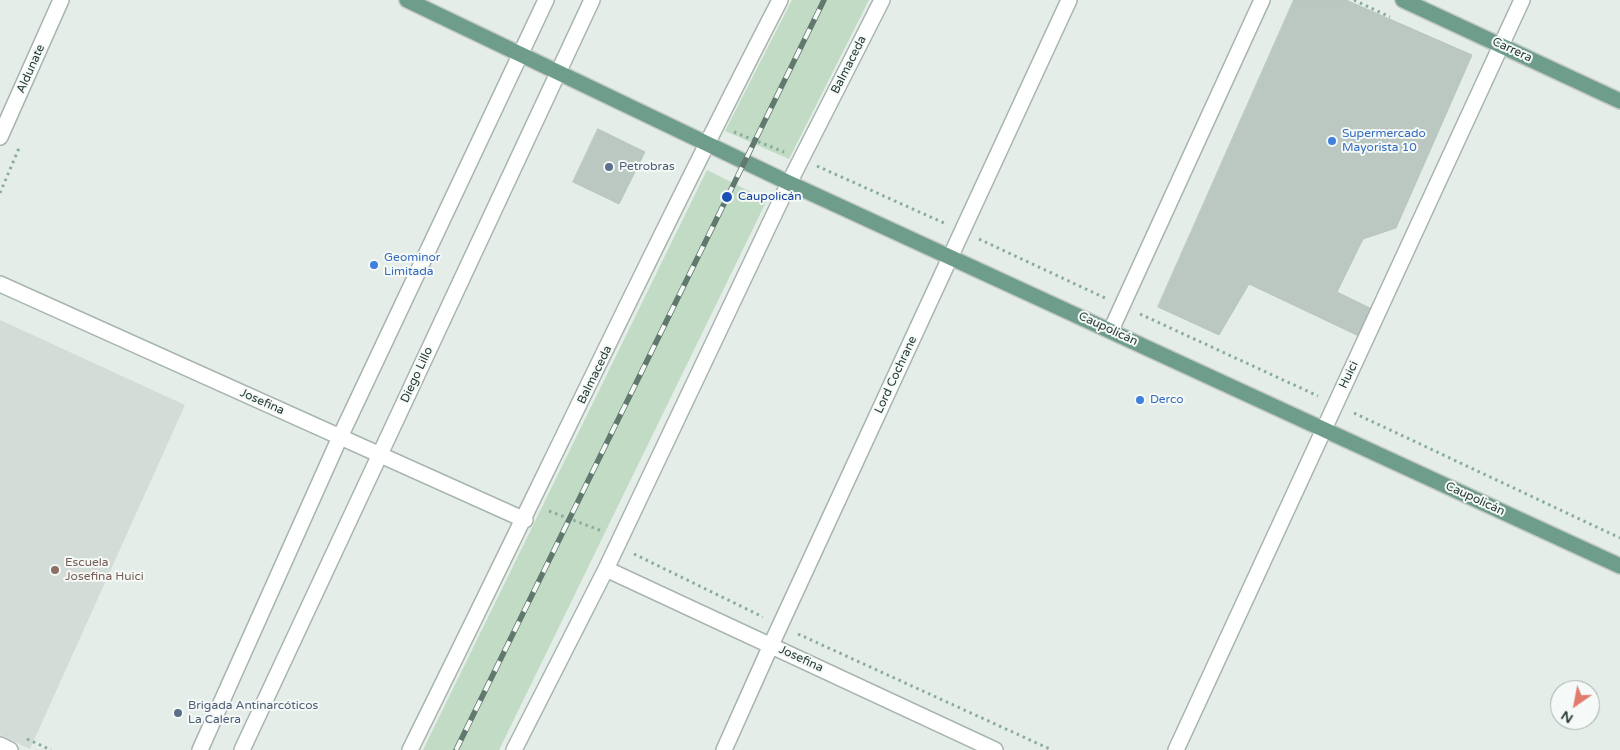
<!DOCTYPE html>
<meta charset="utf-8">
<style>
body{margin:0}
#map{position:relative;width:1620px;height:750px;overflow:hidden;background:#e5ede8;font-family:"Varela Round",sans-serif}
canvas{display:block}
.north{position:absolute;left:1550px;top:680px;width:50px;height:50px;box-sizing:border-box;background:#f5f9f7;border:1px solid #a2aea9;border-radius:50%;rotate:213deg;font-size:14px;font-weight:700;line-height:20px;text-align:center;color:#263d34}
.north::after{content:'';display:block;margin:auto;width:18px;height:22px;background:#e27b6e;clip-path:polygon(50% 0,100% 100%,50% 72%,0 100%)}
</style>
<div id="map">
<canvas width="1620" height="750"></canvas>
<div class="north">N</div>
</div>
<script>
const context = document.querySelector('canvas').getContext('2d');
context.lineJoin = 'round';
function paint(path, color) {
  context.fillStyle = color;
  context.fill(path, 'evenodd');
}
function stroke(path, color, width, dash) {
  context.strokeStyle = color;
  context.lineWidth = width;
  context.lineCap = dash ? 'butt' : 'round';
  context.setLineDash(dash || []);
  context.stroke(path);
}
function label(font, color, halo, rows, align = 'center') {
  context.font = font + ' "Varela Round",sans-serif';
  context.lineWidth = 4;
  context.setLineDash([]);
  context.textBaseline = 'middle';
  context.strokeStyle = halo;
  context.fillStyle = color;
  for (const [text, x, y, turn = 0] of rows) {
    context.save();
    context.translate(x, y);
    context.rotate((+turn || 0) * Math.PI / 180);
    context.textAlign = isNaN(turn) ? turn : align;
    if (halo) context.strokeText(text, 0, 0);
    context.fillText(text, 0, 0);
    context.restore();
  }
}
paint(new Path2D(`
 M 0,320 L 185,405 L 30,749 L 0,735 Z`), '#d3dcd7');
paint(new Path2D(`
 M 792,0 L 869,0 L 789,159 L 725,131 Z
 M 707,170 L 767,200 L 499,750 L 423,750 Z`), '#c1dbc4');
const building = new Path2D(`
 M 1294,0 L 1346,0 L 1472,55 L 1396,228 L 1363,239 L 1337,292 L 1374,310 L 1363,338 L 1249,284 L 1219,335 L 1158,307 Z
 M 598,129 L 645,152 L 619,204 L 573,182 Z`);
paint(building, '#bbc7c1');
stroke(building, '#b8c6be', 1);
const minor = new Path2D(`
 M 0,137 L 61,0
 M 0,284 L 525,520
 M 1111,330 L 1262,0
 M 606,569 L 995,750
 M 0,745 L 10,750
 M 200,750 L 340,437 L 546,0
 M 242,750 L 592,0
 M 410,750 C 534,500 652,248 780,0
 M 514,750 L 606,569 L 789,183 L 882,0
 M 724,750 L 771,645 L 1069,0
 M 1176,750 L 1522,0`);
const major = new Path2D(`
 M 407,0 L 789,183 L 1620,566
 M 1403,0 L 1620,101`);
stroke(minor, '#a8b5ae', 18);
stroke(major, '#c2c9c6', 18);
stroke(new Path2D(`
 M 1354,0 L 1390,17
 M 734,132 L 784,152
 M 817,166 L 944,223
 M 0,193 L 19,148
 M 979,239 L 1105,298
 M 1140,314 L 1318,396
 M 1354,413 L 1620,538
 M 549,511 L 602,531
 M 634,554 L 763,617
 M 798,634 L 1052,750
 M 27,739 L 51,750`), '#89ac9d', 3, [2.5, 4]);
stroke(minor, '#fff', 15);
stroke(major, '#6f9d8b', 15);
const rail = new Path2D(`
 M 456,750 L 824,0`);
stroke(rail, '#61786f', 5.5);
stroke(rail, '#f5f9f7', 4, [11]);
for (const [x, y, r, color] of [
 [1332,141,5,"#3f7fe0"],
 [609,167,5,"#5c6f8a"],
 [727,197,6,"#1a4fb4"],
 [374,265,5,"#3f7fe0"],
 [1140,400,5,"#3f7fe0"],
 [55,570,5,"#8d6e63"],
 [178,713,5,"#5c6f8a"]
]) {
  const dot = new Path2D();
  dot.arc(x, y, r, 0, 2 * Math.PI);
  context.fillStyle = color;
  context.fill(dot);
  stroke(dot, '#f5f9f7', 2);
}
label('12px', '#263d34', '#f5f9f7', [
 ["Carrera",1512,50,25],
 ["Balmaceda",849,65,-63],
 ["Aldunate",31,69,-66],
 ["Caupolicán",1108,329,25],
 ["Diego Lillo",417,375,-65],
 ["Balmaceda",595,375,-64],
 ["Lord Cochrane",896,375,-65],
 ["Huici",1349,375,-65],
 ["Josefina",262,402,24],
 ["Caupolicán",1475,499,25],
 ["Josefina",801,659,25]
]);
label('12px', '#366cbe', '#f5f9f7', [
 ["Supermercado",1342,134],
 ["Mayorista 10",1342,148],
 ["Geominor",384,258],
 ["Limitada",384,272],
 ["Derco",1150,400]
], 'left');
label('12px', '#4e5e75', '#f5f9f7', [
 ["Petrobras",619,167],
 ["Brigada Antinarcóticos",188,706],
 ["La Calera",188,720]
], 'left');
label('12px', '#164399', '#f5f9f7', [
 ["Caupolicán",738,197]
], 'left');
label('12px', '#785e54', '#f5f9f7', [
 ["Escuela",65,563],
 ["Josefina Huici",65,577]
], 'left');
</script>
